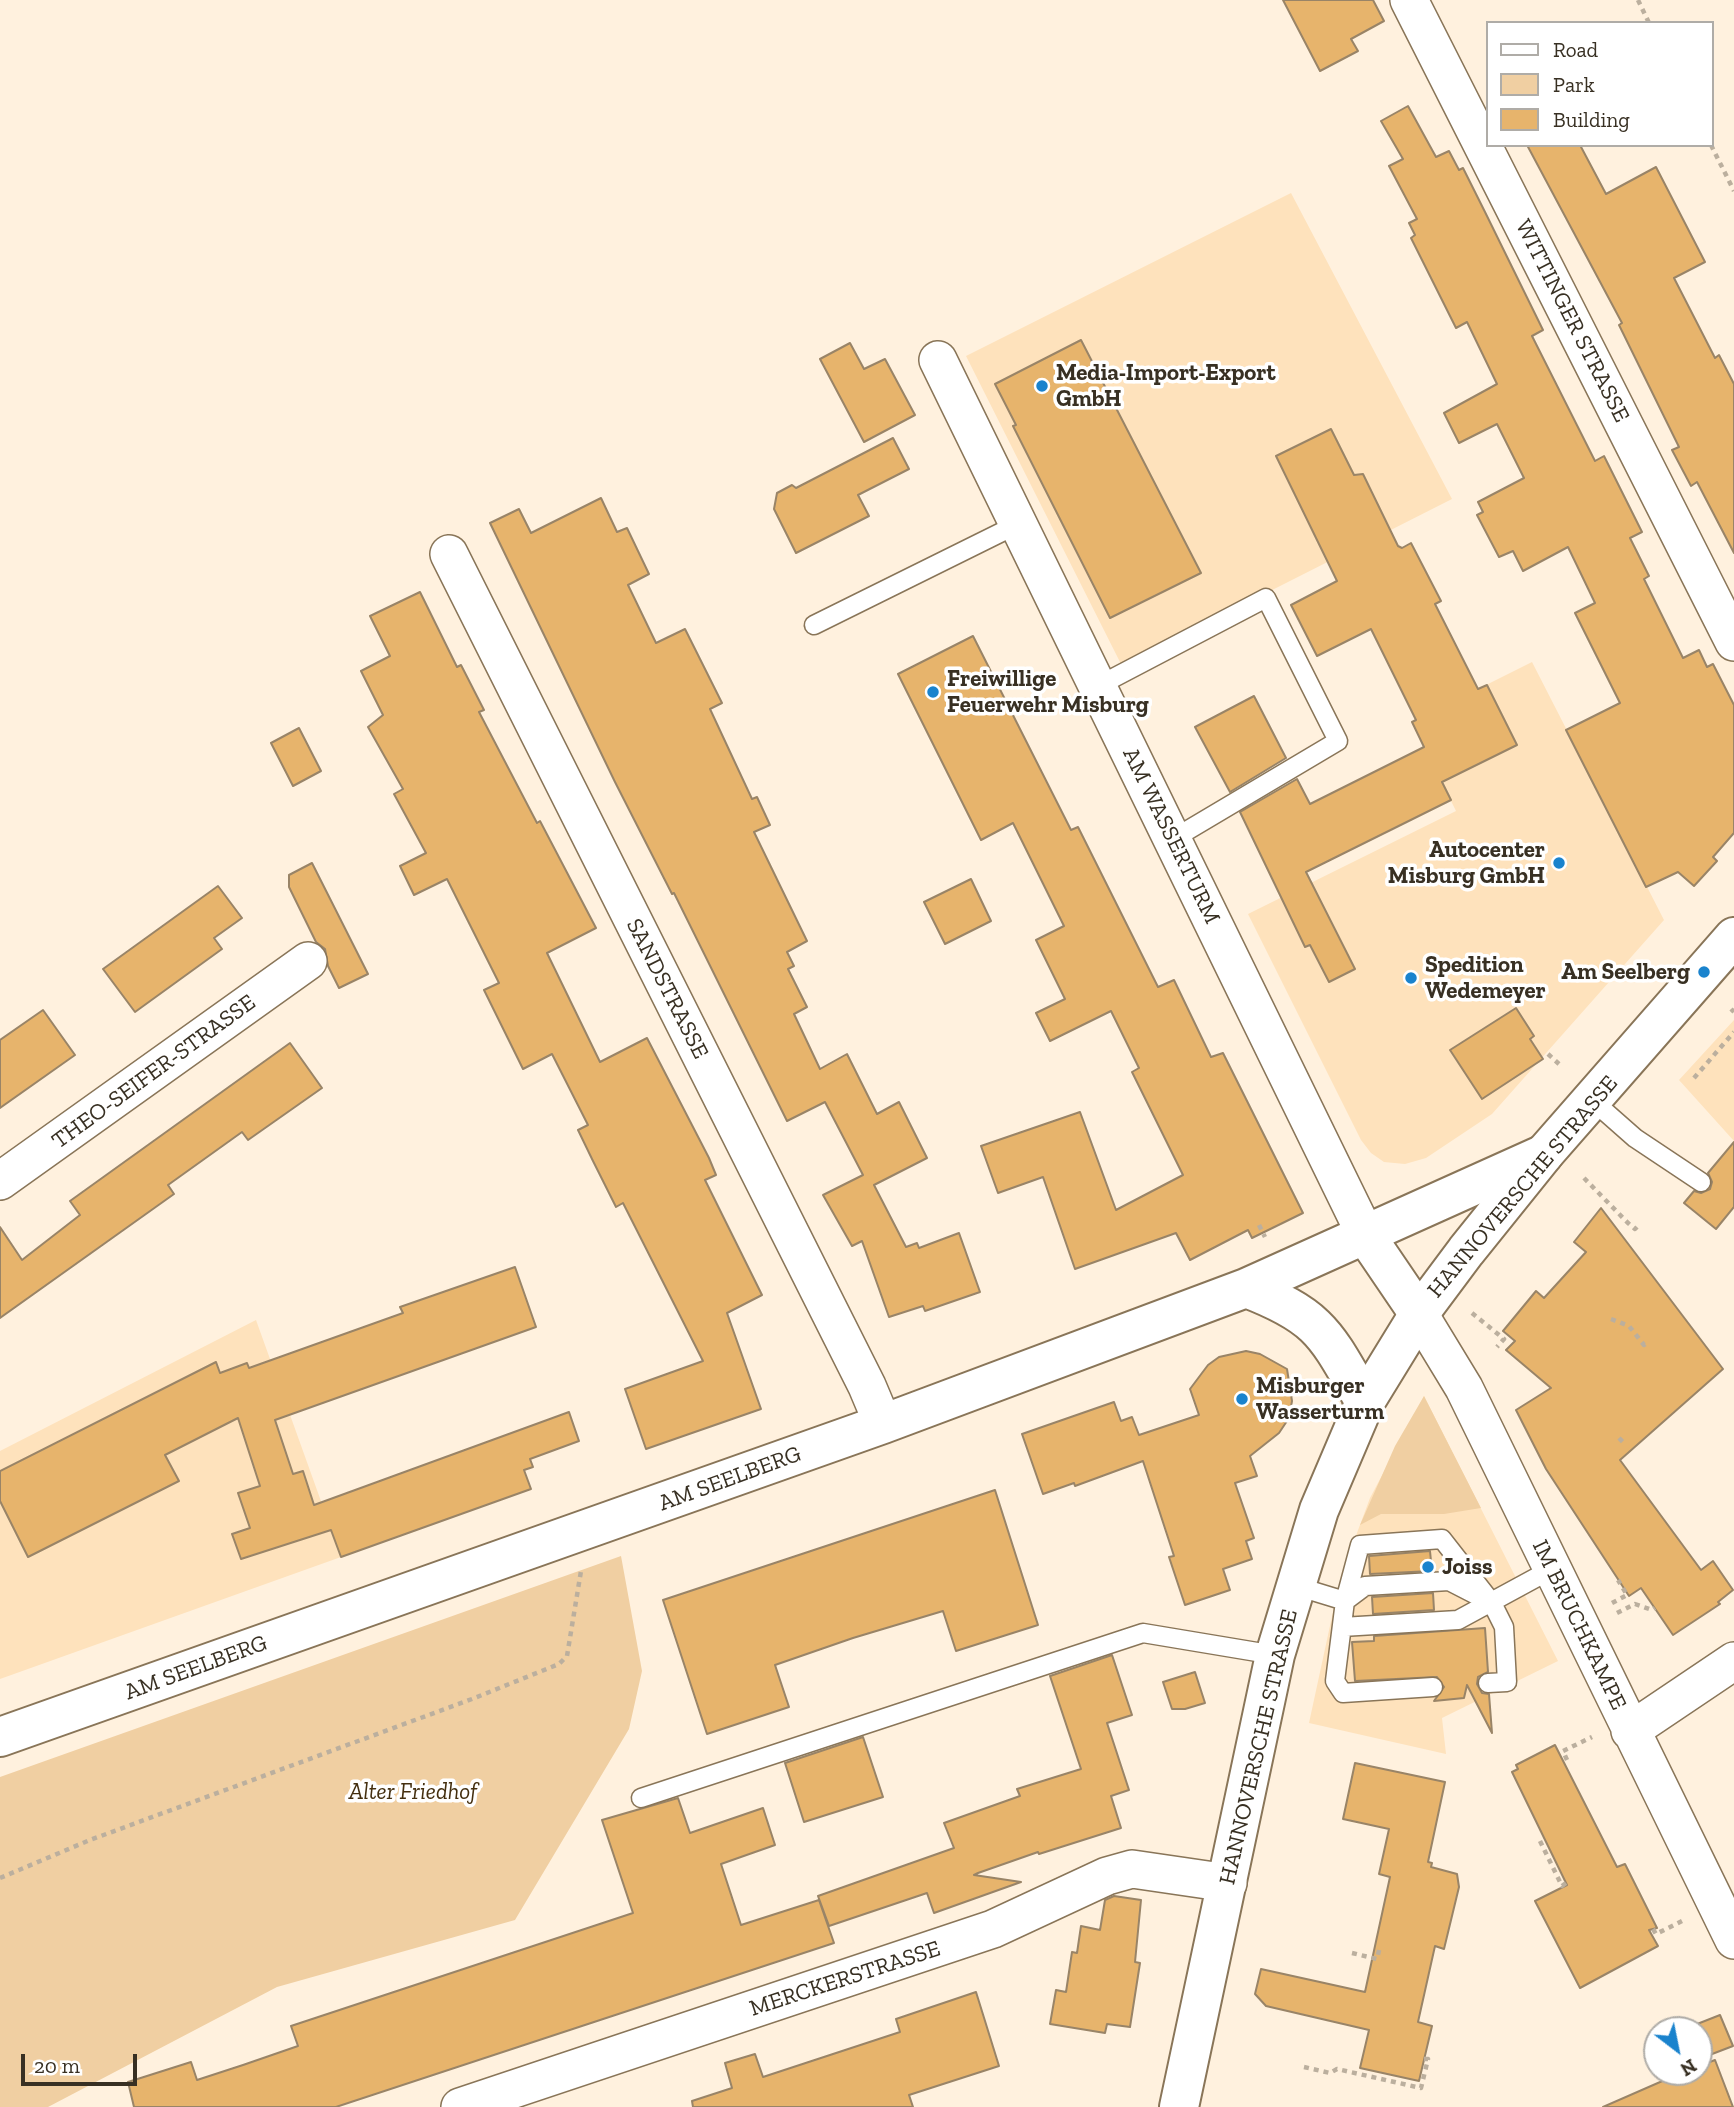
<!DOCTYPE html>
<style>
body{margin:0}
#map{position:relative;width:1734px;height:2107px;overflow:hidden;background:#fff1de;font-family:"Zilla Slab",serif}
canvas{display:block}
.legend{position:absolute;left:1486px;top:21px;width:228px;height:126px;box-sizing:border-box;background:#fff;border:2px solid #afaca7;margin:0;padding:9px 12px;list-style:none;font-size:21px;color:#383023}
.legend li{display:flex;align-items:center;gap:14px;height:35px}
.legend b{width:35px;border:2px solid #afaca7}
.north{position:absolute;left:1643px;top:2016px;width:70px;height:70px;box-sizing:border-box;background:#fff;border:2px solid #afaca7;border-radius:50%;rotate:148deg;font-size:19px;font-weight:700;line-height:28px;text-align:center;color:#383023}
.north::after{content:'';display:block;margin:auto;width:24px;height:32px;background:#1a83cd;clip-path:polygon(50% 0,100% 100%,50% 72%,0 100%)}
.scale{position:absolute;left:21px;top:2054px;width:116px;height:32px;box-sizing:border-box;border:4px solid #383023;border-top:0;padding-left:9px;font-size:21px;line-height:24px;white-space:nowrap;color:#383023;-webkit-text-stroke:5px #fff;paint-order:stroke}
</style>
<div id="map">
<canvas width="1734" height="2107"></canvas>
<ul class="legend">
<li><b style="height:9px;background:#fff"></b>Road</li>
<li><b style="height:19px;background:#f0cfa2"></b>Park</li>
<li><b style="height:19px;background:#e7b46c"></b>Building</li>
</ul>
<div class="north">N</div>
<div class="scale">20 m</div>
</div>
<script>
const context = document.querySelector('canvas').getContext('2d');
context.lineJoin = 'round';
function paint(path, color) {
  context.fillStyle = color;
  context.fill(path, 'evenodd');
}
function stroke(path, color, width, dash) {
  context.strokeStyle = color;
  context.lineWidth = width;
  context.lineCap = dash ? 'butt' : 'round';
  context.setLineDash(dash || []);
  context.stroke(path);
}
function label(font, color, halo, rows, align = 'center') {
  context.font = font + ' "Zilla Slab",serif';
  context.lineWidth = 7;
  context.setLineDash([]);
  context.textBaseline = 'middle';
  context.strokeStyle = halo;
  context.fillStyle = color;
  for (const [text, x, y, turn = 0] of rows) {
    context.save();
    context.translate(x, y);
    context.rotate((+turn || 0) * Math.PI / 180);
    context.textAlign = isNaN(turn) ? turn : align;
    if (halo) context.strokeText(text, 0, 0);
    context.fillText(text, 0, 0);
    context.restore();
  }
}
paint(new Path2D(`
 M 1291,193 L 1452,499 L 1122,666 L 966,356 Z
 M 1532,662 L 1664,920 L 1492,1114 L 1426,1158 L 1405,1164 L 1384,1162 L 1371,1153 L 1361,1140 L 1248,914 L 1456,811 L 1412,722 Z
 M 1734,1020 L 1734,1141 L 1679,1080 Z
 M 256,1320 L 341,1557 L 0,1679 L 0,1451 Z
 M 1424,1396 L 1558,1661 L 1442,1718 L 1446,1754 L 1309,1723 L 1336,1598 L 1351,1549 L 1370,1498 Z`), '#fee2bc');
paint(new Path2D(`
 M 1424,1396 L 1481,1508 L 1444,1514 L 1381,1514 L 1360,1525 L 1395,1446 Z
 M 621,1556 L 642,1671 L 629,1729 L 515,1920 L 277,1987 L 48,2107 L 0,2107 L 0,1777 Z`), '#f0cfa2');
const building = new Path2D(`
 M 1283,0 L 1373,0 L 1384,21 L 1351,39 L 1358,51 L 1320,71 Z
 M 1408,106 L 1436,157 L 1449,151 L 1459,170 L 1463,168 L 1485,212 L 1543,330 L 1532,336 L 1595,461 L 1604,456 L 1642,532 L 1630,538 L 1649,576 L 1644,579 L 1683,658 L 1699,650 L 1707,667 L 1713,664 L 1734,705 L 1734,833 L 1713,857 L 1717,861 L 1694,886 L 1678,872 L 1646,887 L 1566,730 L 1620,703 L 1575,613 L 1595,603 L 1568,547 L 1523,571 L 1513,551 L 1499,557 L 1477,515 L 1483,512 L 1478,502 L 1524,478 L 1497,424 L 1459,443 L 1444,413 L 1497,384 L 1467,322 L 1456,328 L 1411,238 L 1415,235 L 1409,223 L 1417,219 L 1389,166 L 1403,159 L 1381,121 Z
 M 1527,145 L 1580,145 L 1606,194 L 1656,167 L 1705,262 L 1674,278 L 1715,358 L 1719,355 L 1734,384 L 1734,553 L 1697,482 L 1691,486 L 1672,450 L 1679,447 L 1619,325 L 1622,323 Z
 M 1081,340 L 1201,573 L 1110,618 L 1013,426 L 1016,425 L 995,384 Z
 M 850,343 L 864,369 L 885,359 L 915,415 L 864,442 L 820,359 Z
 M 1331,429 L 1354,475 L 1363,474 L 1398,546 L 1402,548 L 1411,543 L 1441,601 L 1435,604 L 1478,689 L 1487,685 L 1517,745 L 1442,782 L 1451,800 L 1306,872 L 1355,969 L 1329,982 L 1310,945 L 1305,947 L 1240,812 L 1297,779 L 1310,804 L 1424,747 L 1412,722 L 1416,720 L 1371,629 L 1317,656 L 1291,605 L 1337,581 L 1276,456 Z
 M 893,438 L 909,469 L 858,495 L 869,516 L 796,553 L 774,509 L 777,493 L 792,485 L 796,488 Z
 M 601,498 L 617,532 L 627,528 L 649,574 L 628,585 L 656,643 L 685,629 L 722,703 L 710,709 L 752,799 L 757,797 L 770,825 L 754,832 L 807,941 L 787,952 L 794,966 L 788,969 L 807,1007 L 794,1014 L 820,1069 L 847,1054 L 877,1114 L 899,1102 L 927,1158 L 874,1185 L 906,1247 L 917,1243 L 919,1248 L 959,1233 L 980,1292 L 925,1311 L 923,1306 L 889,1317 L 862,1241 L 852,1246 L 823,1195 L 863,1175 L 825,1102 L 787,1121 L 674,893 L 672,894 L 615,782 L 490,523 L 519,509 L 531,533 Z
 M 420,592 L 457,667 L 461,665 L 484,710 L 479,712 L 537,823 L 540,821 L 596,928 L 547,953 L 600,1062 L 647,1038 L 709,1158 L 716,1175 L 705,1180 L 762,1295 L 727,1313 L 761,1409 L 646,1449 L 625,1389 L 703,1361 L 623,1203 L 616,1207 L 593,1161 L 578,1130 L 588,1125 L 552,1054 L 523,1069 L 484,990 L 499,983 L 447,879 L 414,895 L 400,866 L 426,853 L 394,794 L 403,789 L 368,727 L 383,715 L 361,671 L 390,656 L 370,616 Z
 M 973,636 L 1071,830 L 1078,827 L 1158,987 L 1174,980 L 1211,1057 L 1223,1053 L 1303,1213 L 1252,1238 L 1248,1230 L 1190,1260 L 1176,1233 L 1075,1269 L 1043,1177 L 998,1193 L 981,1146 L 1080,1112 L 1116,1210 L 1183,1175 L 1132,1072 L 1139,1068 L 1111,1011 L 1050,1041 L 1036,1013 L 1065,999 L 1036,940 L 1064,926 L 1013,823 L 981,840 L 898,674 Z
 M 1254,696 L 1286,758 L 1230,792 L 1195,727 Z
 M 299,728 L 321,771 L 293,786 L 271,743 Z
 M 312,863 L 368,974 L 339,988 L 328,966 L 325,949 L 316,942 L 289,887 L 289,875 Z
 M 971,879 L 991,921 L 945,944 L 924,902 Z
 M 218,886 L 242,918 L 214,938 L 222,949 L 135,1012 L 103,969 Z
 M 1516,1008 L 1534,1036 L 1530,1039 L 1543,1059 L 1482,1099 L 1450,1050 Z
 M 43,1010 L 75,1055 L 0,1108 L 0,1040 Z
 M 290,1043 L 322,1088 L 248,1140 L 242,1132 L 168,1185 L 174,1194 L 0,1318 L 0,1227 L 22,1260 L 80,1215 L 70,1201 Z
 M 1734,1142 L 1734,1207 L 1716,1229 L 1684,1203 L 1694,1191 L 1701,1193 L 1710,1189 L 1712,1182 L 1708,1173 Z
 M 1601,1208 L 1723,1369 L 1620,1460 L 1701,1570 L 1713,1561 L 1733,1590 L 1718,1602 L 1720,1604 L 1673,1635 L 1641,1588 L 1629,1596 L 1546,1469 L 1516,1410 L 1551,1388 L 1506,1350 L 1515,1341 L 1503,1331 L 1536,1291 L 1544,1298 L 1586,1252 L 1574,1242 Z
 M 515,1267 L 536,1327 L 275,1420 L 293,1474 L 303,1471 L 314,1505 L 569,1412 L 579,1441 L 530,1459 L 533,1467 L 524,1470 L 531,1489 L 341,1557 L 331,1530 L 241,1559 L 232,1534 L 250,1528 L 238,1493 L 260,1486 L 238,1418 L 165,1455 L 179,1481 L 28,1557 L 0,1501 L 0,1471 L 216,1362 L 220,1373 L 247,1363 L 249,1368 L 403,1313 L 400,1307 Z
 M 1246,1351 L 1260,1354 L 1287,1369 L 1292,1401 L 1289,1418 L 1279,1433 L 1250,1456 L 1257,1476 L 1235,1483 L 1254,1538 L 1246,1541 L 1252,1559 L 1223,1569 L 1230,1590 L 1185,1605 L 1169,1557 L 1174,1556 L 1143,1461 L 1075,1486 L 1074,1483 L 1043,1494 L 1022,1434 L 1114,1402 L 1121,1421 L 1132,1417 L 1139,1435 L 1199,1415 L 1190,1389 L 1208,1365 L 1219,1357 Z
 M 995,1490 L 1038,1625 L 956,1651 L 943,1611 L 853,1638 L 775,1665 L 789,1707 L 707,1734 L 663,1600 Z
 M 1430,1551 L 1432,1571 L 1370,1574 L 1369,1556 Z
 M 1433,1593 L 1434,1610 L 1373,1614 L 1372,1597 Z
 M 1485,1628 L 1488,1672 L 1478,1677 L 1477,1684 L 1482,1693 L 1489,1694 L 1492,1733 L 1467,1685 L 1464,1698 L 1434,1701 L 1444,1687 L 1437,1677 L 1355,1681 L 1352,1642 L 1374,1641 L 1374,1636 Z
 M 1112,1655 L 1132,1715 L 1107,1723 L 1129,1790 L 1111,1796 L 1121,1828 L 1039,1854 L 1038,1852 L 978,1873 L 974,1875 L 1021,1882 L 934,1913 L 927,1893 L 829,1926 L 818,1896 L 954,1848 L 944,1823 L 1020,1796 L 1017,1789 L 1081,1769 L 1050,1676 Z
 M 1195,1672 L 1205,1703 L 1185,1709 L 1172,1709 L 1163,1682 Z
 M 863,1737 L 883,1797 L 804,1822 L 785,1763 Z
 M 1555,1745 L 1617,1867 L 1625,1864 L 1657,1928 L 1649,1930 L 1658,1946 L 1580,1988 L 1535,1901 L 1567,1885 L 1512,1772 L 1518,1769 L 1516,1765 Z
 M 1355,1763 L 1445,1782 L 1428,1862 L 1432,1863 L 1431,1867 L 1457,1874 L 1459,1887 L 1444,1949 L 1435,1946 L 1418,2022 L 1432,2026 L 1419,2081 L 1360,2068 L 1369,2030 L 1266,2006 L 1255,1994 L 1261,1969 L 1365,1992 L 1390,1877 L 1379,1874 L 1389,1829 L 1343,1819 Z
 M 678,1798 L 690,1833 L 763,1808 L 775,1845 L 721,1864 L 741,1925 L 819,1900 L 834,1943 L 336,2107 L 134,2107 L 128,2082 L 191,2062 L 197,2080 L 243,2065 L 298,2046 L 291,2026 L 633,1913 L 602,1820 Z
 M 1114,1896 L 1141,1900 L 1135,1962 L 1140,1963 L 1130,2027 L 1107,2024 L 1105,2033 L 1050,2024 L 1056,1990 L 1066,1992 L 1072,1952 L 1077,1953 L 1081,1926 L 1100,1930 L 1105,1900 Z
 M 976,1992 L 999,2066 L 909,2095 L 913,2107 L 693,2107 L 692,2101 L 732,2088 L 725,2063 L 755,2054 L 763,2077 L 900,2032 L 896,2019 Z
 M 1720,2015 L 1733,2046 L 1699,2059 L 1699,2030 L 1687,2028 Z
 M 1715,2060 L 1733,2107 L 1603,2107 L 1683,2072 L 1699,2072 L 1699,2066 Z`);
paint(building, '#e7b46c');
stroke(building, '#998467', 2);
const service = new Path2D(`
 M 814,625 L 1018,524
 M 1098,686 L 1266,598 L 1338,741 L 1173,839
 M 1593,1101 L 1635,1138 L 1701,1182
 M 1296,1586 L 1345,1601 L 1335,1681 L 1343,1693 L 1433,1687
 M 1345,1601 L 1360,1545 L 1442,1539 L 1492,1603 L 1504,1627 L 1507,1682 L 1488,1683
 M 1345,1601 L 1365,1586 L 1449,1581 L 1486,1600
 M 1342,1627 L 1458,1620 L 1552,1569
 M 641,1798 L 1143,1633 L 1275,1655`);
const minor = new Path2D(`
 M 1409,0 L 1734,642
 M 938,360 L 1366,1236
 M 449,554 L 867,1386 L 883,1424
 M 0,1181 L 308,961
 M 1419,1314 L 1464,1388 L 1734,1940
 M 1630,1731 L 1734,1661
 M 460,2107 L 993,1929 L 1107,1876 L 1132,1869 L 1228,1883`);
const tertiary = new Path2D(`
 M 1366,1236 L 1419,1314
 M 1246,1288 C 1322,1317 1326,1335 1365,1402
 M 0,1737 L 883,1424 L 1246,1288 L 1544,1154`);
const secondary = new Path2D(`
 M 1179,2107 L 1275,1655 L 1319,1510 L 1365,1402 L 1419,1314 L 1466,1251 L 1544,1154 L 1734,937`);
stroke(service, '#897558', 21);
stroke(minor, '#897558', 40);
stroke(tertiary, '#897558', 42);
stroke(secondary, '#897558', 42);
stroke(new Path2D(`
 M 1638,0 L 1649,23
 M 1711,145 L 1734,191
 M 1731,1009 L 1734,1012
 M 1548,1054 L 1559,1064
 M 1694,1078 L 1734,1032
 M 1584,1178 L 1628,1223 L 1635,1229 L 1637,1227
 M 1259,1225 L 1265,1237
 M 1472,1313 L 1504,1339 L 1497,1347
 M 1611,1319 L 1629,1326 L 1644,1345 L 1648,1342
 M 1619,1438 L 1625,1444
 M 1612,1603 L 1627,1595 L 1618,1580
 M 1617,1613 L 1635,1604 L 1652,1610 L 1655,1608
 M 1567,1760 L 1563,1751 L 1592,1737
 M 1540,1841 L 1562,1886 L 1566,1883
 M 0,1878 L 90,1840 L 472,1699 L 559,1664 L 567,1656 L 581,1571
 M 1653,1929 L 1656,1934 L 1682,1921
 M 1352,1953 L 1377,1959 L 1380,1946
 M 1304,2067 L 1330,2073 L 1337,2069 L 1421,2088 L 1428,2059 L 1424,2059`), '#bbaf9e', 4.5, [5, 5]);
stroke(service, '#fff', 18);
stroke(minor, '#fff', 37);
stroke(tertiary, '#fff', 38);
stroke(secondary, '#fff', 38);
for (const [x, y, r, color] of [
 [1042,386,7,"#1a83cd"],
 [933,692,7,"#1a83cd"],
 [1559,863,7,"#1a83cd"],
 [1704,972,7,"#1a83cd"],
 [1411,978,7,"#1a83cd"],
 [1242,1399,7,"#1a83cd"],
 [1428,1567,7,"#1a83cd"]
]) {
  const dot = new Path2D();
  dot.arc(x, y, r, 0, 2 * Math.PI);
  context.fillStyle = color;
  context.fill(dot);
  stroke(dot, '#fff', 2.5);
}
label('23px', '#383023', '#fff', [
 ["WITTINGER STRASSE",1572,321,63],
 ["AM WASSERTURM",1171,836,64],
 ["SANDSTRASSE",667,989,63],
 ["THEO-SEIFER-STRASSE",154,1072,-36],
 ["HANNOVERSCHE STRASSE",1523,1187,-50],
 ["AM SEELBERG",730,1479,-20],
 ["IM BRUCHKAMPE",1579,1625,64],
 ["AM SEELBERG",196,1668,-20],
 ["HANNOVERSCHE STRASSE",1259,1747,-77],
 ["MERCKERSTRASSE",845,1979,-18]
]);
label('bold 23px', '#383023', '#fff', [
 ["Media-Import-Export",1056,373],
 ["GmbH",1056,399],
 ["Freiwillige",947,679],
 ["Feuerwehr Misburg",947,705],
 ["Autocenter",1545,850,"right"],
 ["Misburg GmbH",1545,876,"right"],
 ["Spedition",1425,965],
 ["Wedemeyer",1425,991],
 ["Am Seelberg",1690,972,"right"],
 ["Misburger",1256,1386],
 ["Wasserturm",1256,1412],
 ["Joiss",1442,1567]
], 'left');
label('italic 23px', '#442f0f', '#fff', [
 ["Alter Friedhof",413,1792]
]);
</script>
